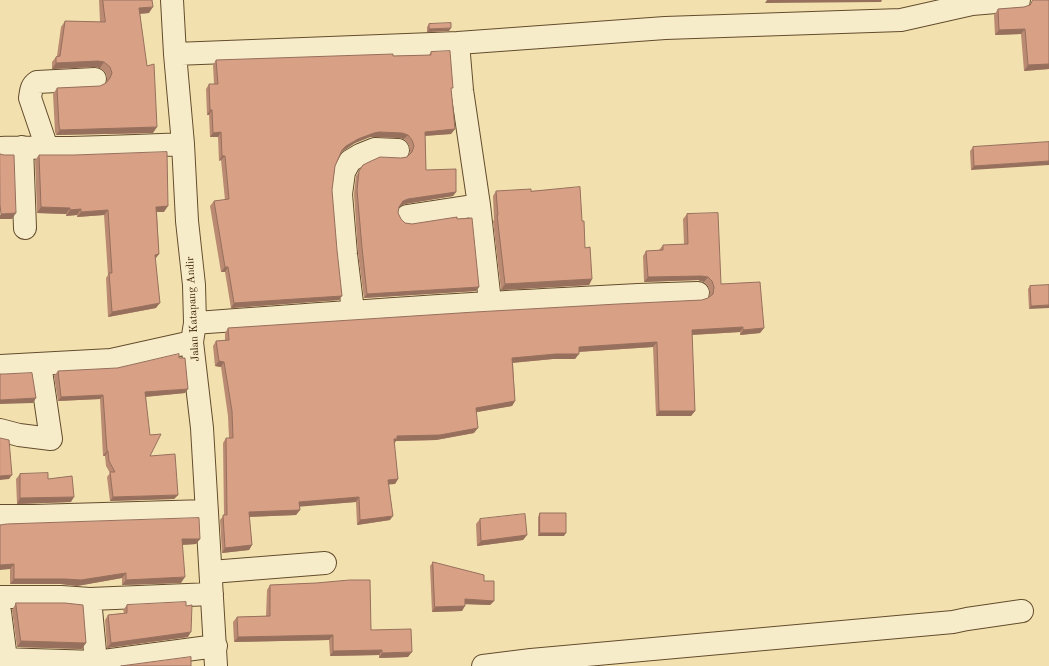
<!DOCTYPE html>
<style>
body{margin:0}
canvas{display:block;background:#f2e1ae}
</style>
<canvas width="1049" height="666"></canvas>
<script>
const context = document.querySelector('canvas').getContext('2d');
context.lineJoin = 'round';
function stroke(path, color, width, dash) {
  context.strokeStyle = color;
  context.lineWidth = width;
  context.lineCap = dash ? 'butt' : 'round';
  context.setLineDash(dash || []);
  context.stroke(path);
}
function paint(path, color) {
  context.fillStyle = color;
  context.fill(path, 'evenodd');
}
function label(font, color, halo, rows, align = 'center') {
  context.font = font + ' "Old Standard TT",serif';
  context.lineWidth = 3;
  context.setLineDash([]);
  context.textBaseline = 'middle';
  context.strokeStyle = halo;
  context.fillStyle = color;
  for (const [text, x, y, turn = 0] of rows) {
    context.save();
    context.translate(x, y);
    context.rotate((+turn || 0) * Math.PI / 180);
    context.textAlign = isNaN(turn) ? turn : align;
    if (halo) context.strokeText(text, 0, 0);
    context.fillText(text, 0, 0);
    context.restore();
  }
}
const minor = new Path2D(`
 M 172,0 L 175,54 L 183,144 L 187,221 L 194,285 L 195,323 L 192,342 L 202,428 L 216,666
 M 458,43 L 462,90 L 479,205
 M 175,54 L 458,43 L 665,28 L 901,20 L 972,4 L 1019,0
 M 22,147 L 25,228
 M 0,148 C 23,147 47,148 70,148 C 108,147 145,146 183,144
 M 47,148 L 30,98 C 31,91 31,86 37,82 L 95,79
 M 407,216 L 479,205 L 490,302
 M 353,311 L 346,254 L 341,194 L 344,172 L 350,161 L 360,155 L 375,149 L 398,150
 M 195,323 C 318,314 440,305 563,299 C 608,296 653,294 698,293
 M 0,366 L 111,360 L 192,342
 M 0,430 L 19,435 L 51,439 L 40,364
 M 0,516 L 34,516 L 207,511
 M 211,572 L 325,563
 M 0,597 L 61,597 L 90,599 L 212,594
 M 90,599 L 96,662
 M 0,612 L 6,659
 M 0,659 L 96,662 L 216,646
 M 483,666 L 531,660 L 953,622 L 967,619 L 1022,611`);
stroke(minor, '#644c2c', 24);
stroke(minor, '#f7ecca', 22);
paint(new Path2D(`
 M 99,0 L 152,0 L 149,13 L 140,14 L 153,133 L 56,135 L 55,132 L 53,94 L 57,88 L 100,86 L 107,83 L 107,79 L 106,73 L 100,68 L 94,67 L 52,69 L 52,62 L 56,57 L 57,56 L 61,27 L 65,21 L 100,22 Z
 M 1024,7 L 1049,69 L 1024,71 L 1021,34 L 995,35 L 994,15 L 998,9 Z
 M 429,24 L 449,31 L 427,32 L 427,27 Z
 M 431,52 L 451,90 L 455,129 L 451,134 L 425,136 L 426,170 L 456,192 L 453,196 L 405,204 L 400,206 L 399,207 L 398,213 L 401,219 L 405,223 L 412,224 L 457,219 L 479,287 L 476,291 L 364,298 L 358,253 L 354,194 L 356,176 L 363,165 L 407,157 L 409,154 L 410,151 L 409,145 L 404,139 L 399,138 L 376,137 L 370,137 L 355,143 L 343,151 L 341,153 L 335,166 L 332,190 L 339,300 L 231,308 L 225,272 L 221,272 L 210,206 L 214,201 L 225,200 L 221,160 L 219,161 L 218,137 L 210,137 L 209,115 L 207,115 L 206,89 L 209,84 L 214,84 L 213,65 L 216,60 L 429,55 Z
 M 1049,142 L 971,170 L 970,151 L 973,147 Z
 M 39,155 L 164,212 L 157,212 L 159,254 L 155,259 L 156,308 L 108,317 L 106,278 L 108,275 L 104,215 L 77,217 L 77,215 L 66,216 L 66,214 L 37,213 L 35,160 Z
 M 496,191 L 531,191 L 585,248 L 592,279 L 589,285 L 501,290 L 493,221 L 494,220 L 493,196 Z
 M 687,214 L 721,284 L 764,328 L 760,333 L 740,335 L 740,332 L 692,335 L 695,411 L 691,416 L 656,416 L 653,347 L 579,352 L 575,359 L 553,359 L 513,363 L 515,401 L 512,406 L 476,412 L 474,433 L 436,440 L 396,441 L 394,443 L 398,479 L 395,484 L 389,484 L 390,520 L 357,525 L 356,502 L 300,506 L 300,510 L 296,515 L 249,517 L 252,545 L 249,550 L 222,553 L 220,520 L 224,515 L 223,443 L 226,438 L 229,438 L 228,416 L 221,367 L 215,366 L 213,346 L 216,341 L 225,340 L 225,333 L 228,328 L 702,300 L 708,298 L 709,297 L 710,292 L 708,286 L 704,282 L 698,280 L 644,282 L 643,256 L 646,251 L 659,250 L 663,245 L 684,244 L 683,219 Z
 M 1049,285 L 1029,309 L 1028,289 L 1030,286 Z
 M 58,371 L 185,393 L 146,397 L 150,456 L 178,495 L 174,499 L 110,501 L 107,477 L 110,473 L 106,466 L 105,456 L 103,456 L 100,399 L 58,401 L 54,376 Z
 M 20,474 L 48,479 L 71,502 L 17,504 L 16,479 Z
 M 540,513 L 564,536 L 538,536 L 538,517 Z
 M 480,519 L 527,535 L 523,540 L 477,546 L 476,524 Z
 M 0,525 L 200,539 L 196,544 L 183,545 L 181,583 L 122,585 L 122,578 L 77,586 L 61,584 L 10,584 L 10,569 Z
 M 433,562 L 494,601 L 490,605 L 465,604 L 462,611 L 432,612 L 430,566 Z
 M 315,583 L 316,583 L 371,630 L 408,657 L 379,658 L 379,655 L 330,656 L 329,640 L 234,642 L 233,622 L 237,617 L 266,616 L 267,590 L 270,585 Z
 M 16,603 L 82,649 L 17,647 L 12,610 Z
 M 127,605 L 188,637 L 107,648 L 105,620 L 108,615 L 124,613 L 123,610 Z`), '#ba8a72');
paint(new Path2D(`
 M 767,0 L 882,0 L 881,2 L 765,3 Z
 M 153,7 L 149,13 L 135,14 L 139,8 Z
 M 451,28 L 449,31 L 427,32 L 429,29 Z
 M 1025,29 L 1021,34 L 995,35 L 999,30 Z
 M 98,61 L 104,62 L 100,68 L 94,67 L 52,69 L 56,63 Z
 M 1049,64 L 1049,69 L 1024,71 L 1028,65 Z
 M 210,110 L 212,110 L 209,115 L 207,115 Z
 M 157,127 L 153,133 L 56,135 L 60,130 Z
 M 455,129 L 451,134 L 422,136 L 425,132 Z
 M 221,132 L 218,137 L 210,137 L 213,133 Z
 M 379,132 L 402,133 L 408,135 L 404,139 L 399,138 L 376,137 L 370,137 L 355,143 L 343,151 L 339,155 L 346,146 L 358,139 L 374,133 Z
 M 222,156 L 225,156 L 221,160 L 219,161 Z
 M 1049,161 L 1049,165 L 971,170 L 974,166 Z
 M 456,192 L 453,196 L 405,204 L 400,206 L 396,211 L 403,201 L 408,199 Z
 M 168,206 L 164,212 L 153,212 L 156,207 Z
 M 41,207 L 70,208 L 66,214 L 37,213 Z
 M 81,209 L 77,215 L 66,216 L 70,210 Z
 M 108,210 L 104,215 L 77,217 L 81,212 Z
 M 16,213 L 12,219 L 0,219 L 0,215 L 1,214 Z
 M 159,254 L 155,259 L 155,255 Z
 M 225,267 L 228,267 L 225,272 L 221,272 Z
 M 701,276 L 708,277 L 704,282 L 698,280 L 644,282 L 648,277 Z
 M 592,279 L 589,285 L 501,290 L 505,284 Z
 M 479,287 L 476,291 L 364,298 L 367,294 Z
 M 342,296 L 339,300 L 231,308 L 234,303 Z
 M 160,303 L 156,308 L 108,317 L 112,312 Z
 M 1049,305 L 1049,308 L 1029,309 L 1031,306 Z
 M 743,327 L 740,332 L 689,335 L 692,330 Z
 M 764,328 L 760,333 L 740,335 L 743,330 Z
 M 657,342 L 653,347 L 575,352 L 579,347 Z
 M 556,354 L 579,354 L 575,359 L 553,359 L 509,363 L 512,358 Z
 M 219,361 L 224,362 L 221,367 L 215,366 Z
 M 188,389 L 185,393 L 142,397 L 145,392 Z
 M 103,395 L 100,399 L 58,401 L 61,397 Z
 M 36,398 L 33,403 L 0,404 L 0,400 Z
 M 515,401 L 512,406 L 472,413 L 476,408 Z
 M 659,411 L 695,411 L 691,416 L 656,416 Z
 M 478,428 L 474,433 L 436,440 L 396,441 L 394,444 L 394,439 L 397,436 Z
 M 107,451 L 108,451 L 105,456 L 103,456 Z
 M 12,475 L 9,479 L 0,480 L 0,476 Z
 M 398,479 L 395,484 L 384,485 L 388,480 Z
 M 178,495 L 174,499 L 110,501 L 113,497 Z
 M 74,497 L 71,502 L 17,504 L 20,498 Z
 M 359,497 L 356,502 L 296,507 L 299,502 Z
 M 300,510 L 296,515 L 245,517 L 249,512 Z
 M 393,516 L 390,520 L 357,525 L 360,520 Z
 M 540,533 L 566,533 L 564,536 L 538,536 Z
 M 527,535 L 523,540 L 477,546 L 481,541 Z
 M 182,539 L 200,539 L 196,544 L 179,545 Z
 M 252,545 L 249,550 L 222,553 L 225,548 Z
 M 14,564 L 10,569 L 0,570 L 0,565 Z
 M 126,573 L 122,578 L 77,586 L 61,584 L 10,584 L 14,579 Z
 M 185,577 L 181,583 L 122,585 L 126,580 Z
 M 465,599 L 494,601 L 490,605 L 462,604 Z
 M 465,606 L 462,611 L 432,612 L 435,607 Z
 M 191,632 L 188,637 L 107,648 L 111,643 Z
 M 333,635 L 329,640 L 234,642 L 238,637 Z
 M 21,641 L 86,643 L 82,649 L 17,647 Z
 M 382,650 L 379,655 L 330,656 L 333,651 Z
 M 412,652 L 408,657 L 379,658 L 382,653 Z`), '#97705d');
const building = new Path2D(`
 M 103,0 L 152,0 L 153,7 L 139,8 L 147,66 L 154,64 L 157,127 L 60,130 L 59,126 L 57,88 L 100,86 L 106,83 L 110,78 L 112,73 L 110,67 L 104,62 L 98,61 L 56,63 L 56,57 L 60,56 L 65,21 L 105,22 Z
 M 1033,0 L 1049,0 L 1049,64 L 1028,65 L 1025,29 L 999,30 L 998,9 L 1024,7 L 1030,5 Z
 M 451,23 L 451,28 L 429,29 L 429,24 Z
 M 450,51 L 453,88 L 451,88 L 455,129 L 425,132 L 426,170 L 456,169 L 456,192 L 408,199 L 403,201 L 399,207 L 398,213 L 401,219 L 405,223 L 412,224 L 457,217 L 457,219 L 472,218 L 479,287 L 367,294 L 362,248 L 357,190 L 359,171 L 363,165 L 369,162 L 380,157 L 401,158 L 407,157 L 412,152 L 414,146 L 412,140 L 408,135 L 402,133 L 379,132 L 374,133 L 358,139 L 346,146 L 342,150 L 335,166 L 332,190 L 337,250 L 342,296 L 234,303 L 228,267 L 225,267 L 214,201 L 229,199 L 225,156 L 222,156 L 221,132 L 213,133 L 212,110 L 210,110 L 209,84 L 218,84 L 216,60 L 393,54 L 393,56 L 431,55 L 431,52 Z
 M 1049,142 L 1049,161 L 974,166 L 973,147 Z
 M 167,152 L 168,206 L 156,207 L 159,254 L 155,255 L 160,303 L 112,312 L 109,273 L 112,273 L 108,210 L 81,212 L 81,209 L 70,210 L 70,208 L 41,207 L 39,155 L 74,155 Z
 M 0,154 L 4,155 L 14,155 L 16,213 L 1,214 L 0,205 Z
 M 580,187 L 582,221 L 584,221 L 585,248 L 590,247 L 592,279 L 505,284 L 497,215 L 498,215 L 496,191 L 531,189 L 531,191 Z
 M 718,213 L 721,284 L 760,282 L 764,328 L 743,330 L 743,327 L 692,330 L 695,411 L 659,411 L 657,342 L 579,347 L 579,354 L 556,354 L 512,358 L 515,401 L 476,408 L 478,428 L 440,435 L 397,436 L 397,439 L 394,439 L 398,479 L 388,480 L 393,516 L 360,520 L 359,497 L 299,502 L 300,510 L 249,512 L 252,545 L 225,548 L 223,515 L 227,515 L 226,438 L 233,438 L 232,411 L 224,362 L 219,361 L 216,341 L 229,340 L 228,328 L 475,312 L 618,304 L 702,300 L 708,298 L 713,294 L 714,287 L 712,281 L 708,277 L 701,276 L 648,277 L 646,251 L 663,250 L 663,245 L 688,244 L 687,214 Z
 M 1049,285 L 1049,305 L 1031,306 L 1030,286 Z
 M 179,354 L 179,358 L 185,358 L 188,389 L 145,392 L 150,435 L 161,434 L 150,456 L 175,454 L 178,495 L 113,497 L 110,472 L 115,472 L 109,461 L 108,451 L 107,451 L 103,395 L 61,397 L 58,371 L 117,368 Z
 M 32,373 L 36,398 L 0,400 L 0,374 L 4,374 Z
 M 0,438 L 9,440 L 12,475 L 0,476 Z
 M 48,473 L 48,479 L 72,476 L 74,497 L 20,498 L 20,474 Z
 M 540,513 L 566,513 L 566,533 L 540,533 Z
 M 525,514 L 527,535 L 481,541 L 480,519 Z
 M 199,518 L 200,539 L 182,539 L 185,577 L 126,580 L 126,573 L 81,580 L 65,579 L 14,579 L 14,564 L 0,565 L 0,525 L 7,524 Z
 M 433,562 L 484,575 L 484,581 L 494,581 L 494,601 L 465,599 L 465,606 L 435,607 Z
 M 350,580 L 370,580 L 371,630 L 411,629 L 412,652 L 382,653 L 382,650 L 333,651 L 333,635 L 238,637 L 237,617 L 270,616 L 270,585 L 316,583 Z
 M 186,602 L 186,606 L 192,605 L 191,632 L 111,643 L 108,615 L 127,613 L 127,605 Z
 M 16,603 L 65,603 L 83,605 L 86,643 L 21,641 Z
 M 191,657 L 191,666 L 121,666 Z`);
paint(building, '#d8a085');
stroke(building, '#97705d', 1);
label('11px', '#351a00', '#f7ecca', [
 ["Jalan Katapang Andir",193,309,-93]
]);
</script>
